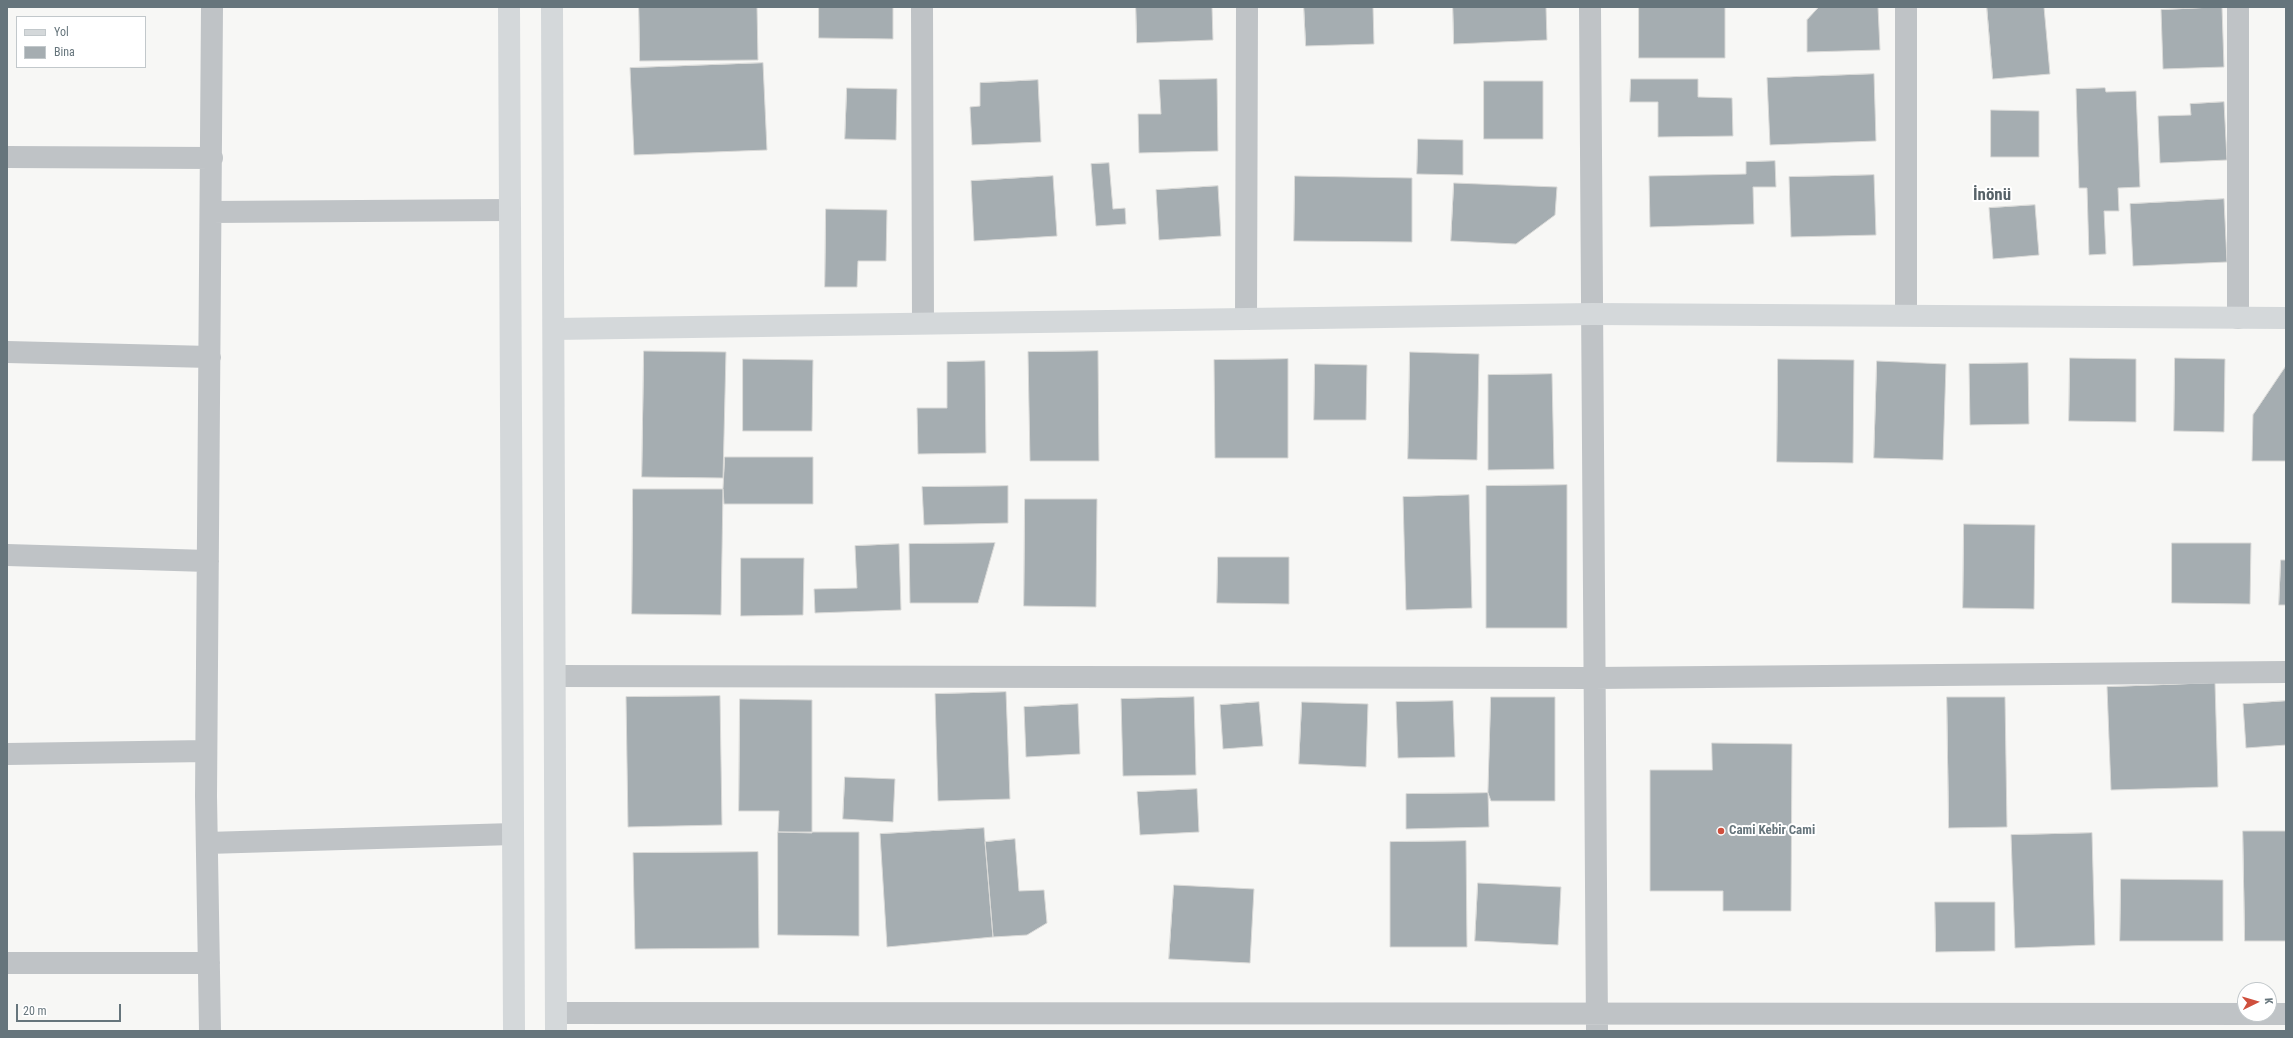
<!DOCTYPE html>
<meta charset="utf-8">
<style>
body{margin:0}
#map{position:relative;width:2293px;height:1038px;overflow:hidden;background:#f7f7f5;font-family:"Roboto Condensed",sans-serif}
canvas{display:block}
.frame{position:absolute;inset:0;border:8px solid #66757c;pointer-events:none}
.legend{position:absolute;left:16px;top:16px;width:130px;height:52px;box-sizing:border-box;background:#fff;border:1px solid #c2c8cb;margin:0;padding:5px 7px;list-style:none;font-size:12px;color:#66757c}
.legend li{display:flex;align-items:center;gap:8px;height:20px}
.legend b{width:20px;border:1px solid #c2c8cb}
.north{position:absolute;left:2237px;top:982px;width:40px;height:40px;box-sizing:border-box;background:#fff;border:1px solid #c2c8cb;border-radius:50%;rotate:85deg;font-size:11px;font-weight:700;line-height:16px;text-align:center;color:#66757c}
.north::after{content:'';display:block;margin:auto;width:14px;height:18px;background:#cf4f3d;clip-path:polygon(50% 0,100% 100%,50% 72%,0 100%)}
.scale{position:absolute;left:16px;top:1004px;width:105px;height:18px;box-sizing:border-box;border:2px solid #66757c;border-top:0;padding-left:5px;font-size:12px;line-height:14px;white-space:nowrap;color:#66757c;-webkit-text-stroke:3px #fff;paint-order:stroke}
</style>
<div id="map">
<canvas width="2293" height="1038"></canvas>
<div class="frame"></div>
<ul class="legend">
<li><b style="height:5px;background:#d4d8da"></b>Yol</li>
<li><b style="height:11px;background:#a5adb1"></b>Bina</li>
</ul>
<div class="north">K</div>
<div class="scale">20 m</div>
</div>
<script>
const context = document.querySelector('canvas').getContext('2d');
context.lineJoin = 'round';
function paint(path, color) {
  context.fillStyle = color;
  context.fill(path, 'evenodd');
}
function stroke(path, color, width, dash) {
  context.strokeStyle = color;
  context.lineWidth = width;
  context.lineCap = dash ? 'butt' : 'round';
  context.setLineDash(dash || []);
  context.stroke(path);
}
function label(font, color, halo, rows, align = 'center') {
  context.font = font + ' "Roboto Condensed",sans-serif';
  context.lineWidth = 4;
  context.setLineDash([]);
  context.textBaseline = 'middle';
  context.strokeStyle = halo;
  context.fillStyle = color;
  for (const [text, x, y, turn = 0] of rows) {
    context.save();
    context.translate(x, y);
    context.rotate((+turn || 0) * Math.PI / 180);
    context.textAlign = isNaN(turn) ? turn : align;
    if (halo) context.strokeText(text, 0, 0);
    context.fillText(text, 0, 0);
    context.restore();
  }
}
const building = new Path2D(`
 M 639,7 L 757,7 L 758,60 L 640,61 Z
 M 819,7 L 893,7 L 893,39 L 819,38 Z
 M 1136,7 L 1212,7 L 1213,40 L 1137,43 Z
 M 1304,7 L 1373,7 L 1374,44 L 1306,46 Z
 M 1453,7 L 1546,7 L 1547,40 L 1454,44 Z
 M 1639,7 L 1725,7 L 1725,58 L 1639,58 Z
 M 1819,7 L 1878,7 L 1880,50 L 1807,52 L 1807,20 Z
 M 1987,7 L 2044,7 L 2050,74 L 1993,79 Z
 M 2222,7 L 2224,67 L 2163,69 L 2161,10 Z
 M 763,63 L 767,150 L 634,155 L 630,68 Z
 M 1874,74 L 1876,141 L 1770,145 L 1767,78 Z
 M 1217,79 L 1218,151 L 1139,153 L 1138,114 L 1161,114 L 1159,80 Z
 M 1631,79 L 1698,79 L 1698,97 L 1732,98 L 1733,136 L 1658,137 L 1658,102 L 1630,102 Z
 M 1038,80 L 1041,142 L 972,145 L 970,107 L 980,106 L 980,83 Z
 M 1484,81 L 1543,81 L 1543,139 L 1484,139 Z
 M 847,88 L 897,89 L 896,140 L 845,139 Z
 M 2105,88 L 2106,92 L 2136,91 L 2140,187 L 2118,188 L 2119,211 L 2104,211 L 2106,254 L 2089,255 L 2087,188 L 2079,188 L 2076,89 Z
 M 2224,102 L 2227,160 L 2160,163 L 2158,116 L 2191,115 L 2190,104 Z
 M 1991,110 L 2039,111 L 2039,157 L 1991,157 Z
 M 1418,139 L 1463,140 L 1463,175 L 1417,174 Z
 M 1775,161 L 1776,187 L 1753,187 L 1754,224 L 1650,227 L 1649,176 L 1746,174 L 1746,162 Z
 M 1109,163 L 1113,209 L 1125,208 L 1126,224 L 1096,226 L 1091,164 Z
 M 1874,175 L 1876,235 L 1791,237 L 1789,177 Z
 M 1053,176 L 1057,236 L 974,241 L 971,181 Z
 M 1295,176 L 1412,178 L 1412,242 L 1294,241 Z
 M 1454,183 L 1557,187 L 1555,215 L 1516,244 L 1451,241 Z
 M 1218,186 L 1221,236 L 1159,240 L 1156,190 Z
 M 2224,199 L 2227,262 L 2133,266 L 2130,204 Z
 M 2035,205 L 2039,255 L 1993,259 L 1989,208 Z
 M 826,209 L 887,210 L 886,261 L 858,261 L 857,287 L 825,287 Z
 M 644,351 L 726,352 L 723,478 L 642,477 Z
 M 1098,351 L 1099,461 L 1030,461 L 1028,352 Z
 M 1410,352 L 1479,354 L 1477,460 L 1408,459 Z
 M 2070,358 L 2136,359 L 2136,422 L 2069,421 Z
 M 2175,358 L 2225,359 L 2224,432 L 2174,431 Z
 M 743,359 L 813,360 L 812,431 L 743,431 Z
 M 1288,359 L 1288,458 L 1215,458 L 1214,360 Z
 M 1778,359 L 1854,360 L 1853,463 L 1777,462 Z
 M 985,361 L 986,453 L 918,454 L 917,408 L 947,408 L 947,362 Z
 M 1877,361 L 1946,364 L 1943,460 L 1874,458 Z
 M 2028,363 L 2029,424 L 1970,425 L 1969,364 Z
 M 1315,364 L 1367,365 L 1366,420 L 1314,420 Z
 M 2286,366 L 2286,461 L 2252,461 L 2253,415 Z
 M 1552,374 L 1554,469 L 1488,470 L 1488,375 Z
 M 725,457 L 813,457 L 813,504 L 724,504 L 723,489 Z
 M 1567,485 L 1567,628 L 1486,628 L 1486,486 Z
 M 1008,486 L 1008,523 L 924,525 L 922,487 Z
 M 633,489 L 723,489 L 721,615 L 632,614 Z
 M 1469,495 L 1472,608 L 1406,610 L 1403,497 Z
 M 1025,499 L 1097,499 L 1096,607 L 1024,606 Z
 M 1964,524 L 2035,525 L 2034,609 L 1963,608 Z
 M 995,543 L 978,603 L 910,603 L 909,544 Z
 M 2172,543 L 2251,543 L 2250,604 L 2172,603 Z
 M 899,544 L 901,610 L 815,613 L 814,589 L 857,588 L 855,546 Z
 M 1218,557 L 1289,557 L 1289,604 L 1217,603 Z
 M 741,558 L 804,558 L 803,615 L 741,616 Z
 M 2281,560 L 2286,560 L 2286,605 L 2279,605 Z
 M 2215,683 L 2218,787 L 2111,790 L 2107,687 Z
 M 1006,692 L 1010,799 L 938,801 L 935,694 Z
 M 720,696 L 722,825 L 628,827 L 626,697 Z
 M 1194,697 L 1196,775 L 1123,776 L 1121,699 Z
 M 1491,697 L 1555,697 L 1555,801 L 1491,801 L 1488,793 Z
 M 1947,697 L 2005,697 L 2007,827 L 1949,828 Z
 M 740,699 L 812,700 L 812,833 L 778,832 L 779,811 L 739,811 Z
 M 1453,701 L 1455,757 L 1398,758 L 1396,702 Z
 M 2286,701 L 2286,745 L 2246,748 L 2243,704 Z
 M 1259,702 L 1263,746 L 1223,749 L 1220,705 Z
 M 1302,702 L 1368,704 L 1366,767 L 1299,764 Z
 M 1078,704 L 1080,754 L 1026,757 L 1024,707 Z
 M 1712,743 L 1792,744 L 1791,911 L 1723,911 L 1723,891 L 1650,891 L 1650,770 L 1712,770 Z
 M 845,777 L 895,779 L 893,822 L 843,819 Z
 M 1197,789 L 1199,832 L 1140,835 L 1137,792 Z
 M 1488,793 L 1489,827 L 1406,829 L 1406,794 Z
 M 984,828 L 993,937 L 887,947 L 880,834 Z
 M 2243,831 L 2286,831 L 2286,941 L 2245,941 Z
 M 778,832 L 859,832 L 859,936 L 778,935 Z
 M 2092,833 L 2095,945 L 2015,948 L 2011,835 Z
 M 1015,839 L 1019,891 L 1044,890 L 1047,923 L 1027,935 L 993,937 L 985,842 Z
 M 1466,841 L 1467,947 L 1390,947 L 1390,842 Z
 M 758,852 L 759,948 L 635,949 L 633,853 Z
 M 2121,879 L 2223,880 L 2223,941 L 2120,941 Z
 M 1478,883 L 1561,887 L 1558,945 L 1475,941 Z
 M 1174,885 L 1254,889 L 1250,963 L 1169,959 Z
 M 1935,902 L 1995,902 L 1995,951 L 1936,952 Z`);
paint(building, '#a5adb1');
stroke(building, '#d9d9d7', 1);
stroke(new Path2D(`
 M 922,7 L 923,323
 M 1590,7 L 1597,1031
 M 2238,7 L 2238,318
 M 7,157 L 212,158
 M 211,212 L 510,210
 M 1906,315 L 1906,7
 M 1246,319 L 1247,7
 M 7,352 L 210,357
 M 7,555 L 208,561
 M 555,676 L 1594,678 L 2286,672
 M 7,754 L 206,751
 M 207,843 L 513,834
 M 7,963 L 209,963
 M 556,1013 L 2286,1014
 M 210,1031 L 206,796 L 212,7`), '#bfc3c6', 22);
stroke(new Path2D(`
 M 554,329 L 1592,314 L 2286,318`), '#d4d8da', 22);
stroke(new Path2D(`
 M 509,7 L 514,1031
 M 552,7 L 556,1031`), '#d4d8da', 22);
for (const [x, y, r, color] of [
 [1721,831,4,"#cf4f3d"]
]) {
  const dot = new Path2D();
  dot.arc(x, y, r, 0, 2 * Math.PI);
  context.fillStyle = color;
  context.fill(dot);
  stroke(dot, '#fff', 1.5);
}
label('bold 13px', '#66757c', '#fff', [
 ["Cami Kebir Cami",1729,831]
], 'left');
label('bold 17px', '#576268', '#fff', [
 ["İnönü",1992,196]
]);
</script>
